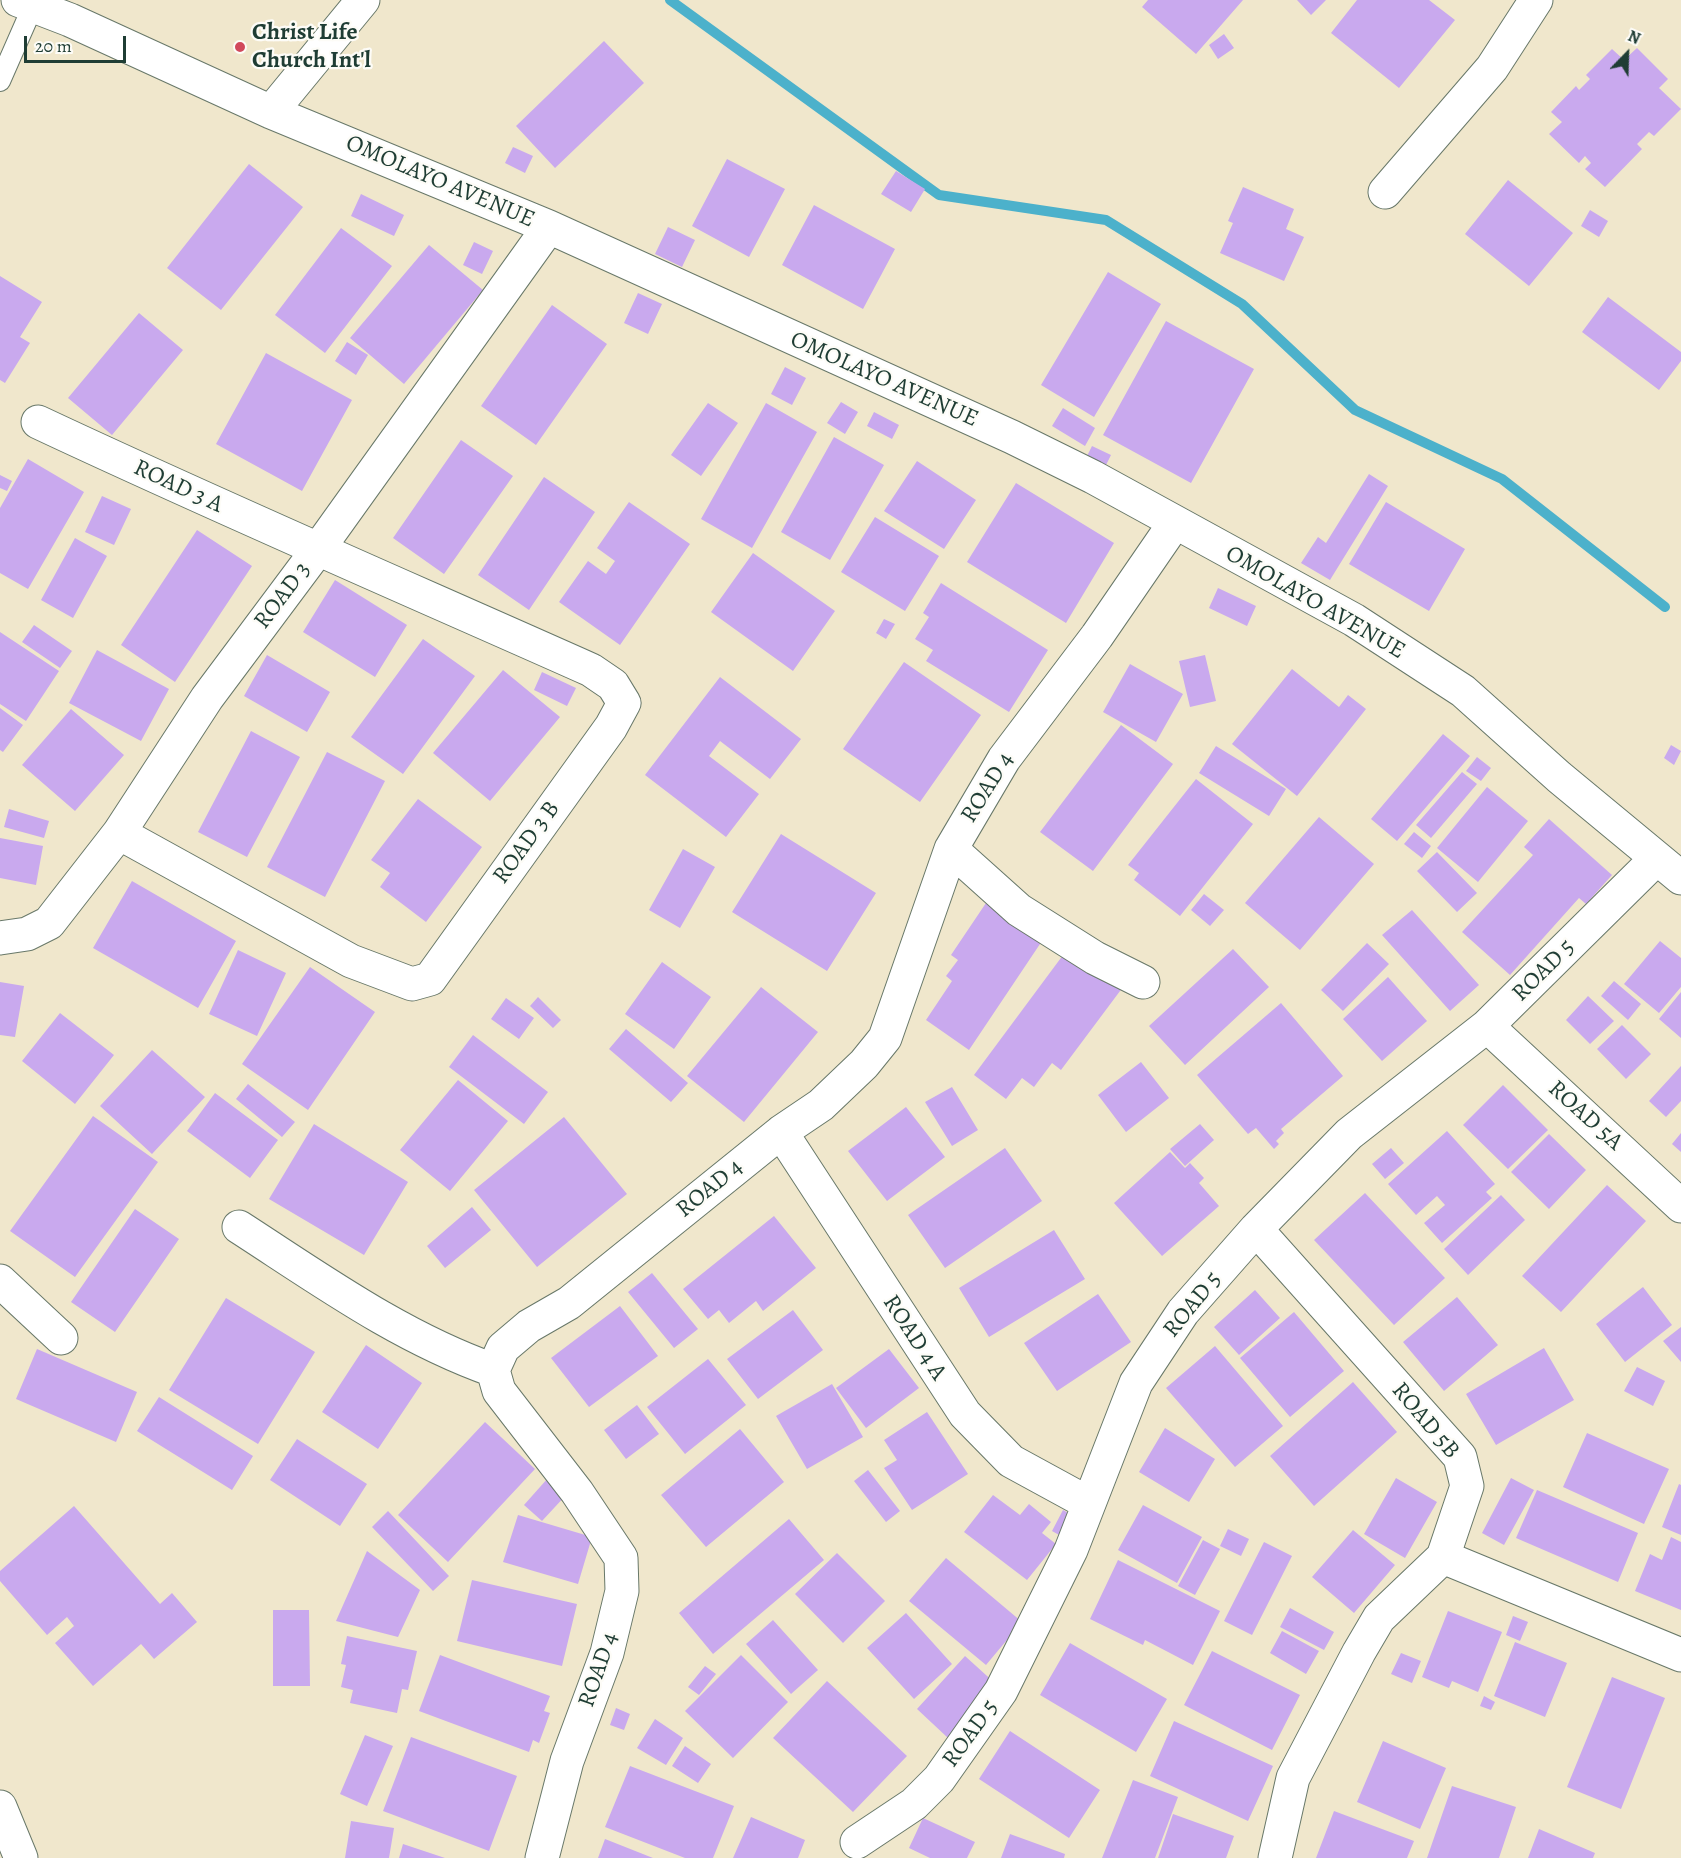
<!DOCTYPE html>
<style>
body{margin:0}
#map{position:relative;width:1681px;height:1858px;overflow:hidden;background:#f0e7cc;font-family:Alegreya,serif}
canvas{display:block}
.north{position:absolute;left:1597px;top:24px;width:60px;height:60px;-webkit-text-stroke:4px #fdfcf7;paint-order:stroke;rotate:23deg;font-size:16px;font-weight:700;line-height:24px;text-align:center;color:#1f3d34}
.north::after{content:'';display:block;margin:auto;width:21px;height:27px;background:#1f3d34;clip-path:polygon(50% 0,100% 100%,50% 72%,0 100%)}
.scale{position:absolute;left:24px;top:36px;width:102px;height:27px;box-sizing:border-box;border:3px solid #1f3d34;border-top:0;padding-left:8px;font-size:18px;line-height:21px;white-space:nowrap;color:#1f3d34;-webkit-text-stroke:4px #fdfcf7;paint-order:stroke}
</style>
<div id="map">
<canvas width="1681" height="1858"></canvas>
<div class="north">N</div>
<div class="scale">20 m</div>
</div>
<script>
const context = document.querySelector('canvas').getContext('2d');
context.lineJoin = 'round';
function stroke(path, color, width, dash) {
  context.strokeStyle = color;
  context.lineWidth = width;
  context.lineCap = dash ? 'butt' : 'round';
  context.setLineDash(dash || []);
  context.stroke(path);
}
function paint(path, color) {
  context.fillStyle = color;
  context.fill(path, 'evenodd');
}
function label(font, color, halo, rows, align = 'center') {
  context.font = font + ' Alegreya,serif';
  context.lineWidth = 4.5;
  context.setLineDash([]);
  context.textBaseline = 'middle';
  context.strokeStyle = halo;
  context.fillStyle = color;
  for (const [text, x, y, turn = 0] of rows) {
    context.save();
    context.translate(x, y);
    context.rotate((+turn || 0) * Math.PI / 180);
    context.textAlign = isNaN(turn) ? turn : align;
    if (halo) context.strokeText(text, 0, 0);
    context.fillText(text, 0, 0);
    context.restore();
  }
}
stroke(new Path2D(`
 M 670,0 L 939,195 L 1106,220 L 1242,304 L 1355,410 L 1502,479 L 1665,607`), '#4cb1cb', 10);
paint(new Path2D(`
 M 1148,0 L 1243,0 L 1196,54 L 1142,7 Z
 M 1297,0 L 1326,0 L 1311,15 Z
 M 1357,0 L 1429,0 L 1455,20 L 1399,88 L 1331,33 Z
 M 1224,34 L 1234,48 L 1218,59 L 1209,45 Z
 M 604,41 L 644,83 L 555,168 L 516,126 Z
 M 1637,48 L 1668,79 L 1659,88 L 1681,109 L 1654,136 L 1649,132 L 1637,144 L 1642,149 L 1605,187 L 1585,169 L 1591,163 L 1585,156 L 1579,163 L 1549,134 L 1562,122 L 1551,112 L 1576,86 L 1579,90 L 1590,79 L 1586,75 L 1612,49 L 1624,60 Z
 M 513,147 L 533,156 L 525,173 L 505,163 Z
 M 727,159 L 785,189 L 749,257 L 692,226 Z
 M 249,164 L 303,207 L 221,310 L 167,268 Z
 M 896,171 L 925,189 L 911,212 L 881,194 Z
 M 1508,180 L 1573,233 L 1529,286 L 1465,234 Z
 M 1243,187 L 1294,209 L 1286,229 L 1304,237 L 1284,281 L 1220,253 L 1233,223 L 1228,221 Z
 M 361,194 L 404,215 L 394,236 L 351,216 Z
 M 814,205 L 895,249 L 863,309 L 782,265 Z
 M 1590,210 L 1608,221 L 1599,237 L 1581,226 Z
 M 668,227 L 695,240 L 682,267 L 655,254 Z
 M 341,228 L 392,266 L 325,353 L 275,315 Z
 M 474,242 L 493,251 L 482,274 L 463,265 Z
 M 429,245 L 483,290 L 404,384 L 350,338 Z
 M 1108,272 L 1161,304 L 1094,417 L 1041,385 Z
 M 0,276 L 42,302 L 20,337 L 30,343 L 5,383 L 0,380 Z
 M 638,293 L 662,304 L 648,334 L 624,323 Z
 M 1608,297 L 1681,352 L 1681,361 L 1659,390 L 1582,332 Z
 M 552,305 L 607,344 L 536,445 L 481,406 Z
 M 139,313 L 183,350 L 112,435 L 68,398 Z
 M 1166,321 L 1254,369 L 1191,483 L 1103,435 Z
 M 347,342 L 368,355 L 356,375 L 335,361 Z
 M 266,353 L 352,400 L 302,491 L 216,444 Z
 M 785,367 L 806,378 L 792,405 L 771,394 Z
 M 841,402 L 858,412 L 845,434 L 827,423 Z
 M 708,403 L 738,423 L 701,476 L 671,455 Z
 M 766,403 L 817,432 L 752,548 L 701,519 Z
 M 1063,408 L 1095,428 L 1085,446 L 1052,426 Z
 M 874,412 L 899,425 L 892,439 L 867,426 Z
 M 834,437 L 884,465 L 830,560 L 781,532 Z
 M 461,440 L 513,476 L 444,574 L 393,538 Z
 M 1092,446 L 1111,455 L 1104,469 L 1085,460 Z
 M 28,459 L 84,492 L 28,589 L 0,573 L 0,508 Z
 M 917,461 L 976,500 L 944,549 L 884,511 Z
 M 1369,474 L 1388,486 L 1330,580 L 1301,563 L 1318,537 L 1326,543 Z
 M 0,475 L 12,481 L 7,491 L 0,488 Z
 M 544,477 L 595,512 L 529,610 L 478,575 Z
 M 1016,483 L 1114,543 L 1066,623 L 967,562 Z
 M 102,496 L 131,509 L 114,545 L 85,532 Z
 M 629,502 L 690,544 L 620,645 L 559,602 L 588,561 L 606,574 L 615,561 L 597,548 Z
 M 1386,502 L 1465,549 L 1429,611 L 1349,564 Z
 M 875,517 L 939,556 L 905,611 L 841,572 Z
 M 197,530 L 252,566 L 175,682 L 121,645 Z
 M 75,538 L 107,556 L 73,618 L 41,600 Z
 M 753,553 L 835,611 L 793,671 L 711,612 Z
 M 335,580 L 407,625 L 375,677 L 303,632 Z
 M 941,583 L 1048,650 L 1009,712 L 926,661 L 933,650 L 915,639 L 929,617 L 923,613 Z
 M 1218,588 L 1256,606 L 1247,626 L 1209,608 Z
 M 884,619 L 895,624 L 886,639 L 876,633 Z
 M 34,625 L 72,651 L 60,668 L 22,642 Z
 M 0,632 L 59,671 L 26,721 L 0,704 Z
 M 423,639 L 475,676 L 403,774 L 351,737 Z
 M 97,650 L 169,689 L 141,741 L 69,703 Z
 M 267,655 L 330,692 L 307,732 L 244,696 Z
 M 1205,655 L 1216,701 L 1190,707 L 1179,661 Z
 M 904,662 L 981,715 L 920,802 L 843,749 Z
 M 1130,664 L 1183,694 L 1156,742 L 1103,712 Z
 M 1292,669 L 1339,707 L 1348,695 L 1366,709 L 1297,796 L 1232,744 Z
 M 503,670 L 560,717 L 490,801 L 433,753 Z
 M 542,672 L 576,688 L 567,706 L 534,690 Z
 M 720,677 L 801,739 L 770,779 L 720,741 L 709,756 L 759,794 L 726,837 L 645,775 Z
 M 0,708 L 23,725 L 3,752 L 0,750 Z
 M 71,709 L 124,755 L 75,811 L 22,765 Z
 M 1121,725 L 1173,764 L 1093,871 L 1040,832 Z
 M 251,731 L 300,757 L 247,857 L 198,832 Z
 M 1443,734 L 1470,756 L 1397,841 L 1371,819 Z
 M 1671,745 L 1681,751 L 1674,765 L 1664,758 Z
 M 1216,746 L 1286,789 L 1269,816 L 1199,773 Z
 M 327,752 L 385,781 L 325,897 L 267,867 Z
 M 1477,757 L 1491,768 L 1481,781 L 1466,771 Z
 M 1462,772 L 1477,784 L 1431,838 L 1416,825 Z
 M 1196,779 L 1253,824 L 1180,916 L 1134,880 L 1139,873 L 1128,865 Z
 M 1487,787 L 1528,821 L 1478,882 L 1437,848 Z
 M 418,799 L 482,847 L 426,922 L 380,887 L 390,873 L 371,860 Z
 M 9,809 L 49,821 L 44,838 L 4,827 Z
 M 1319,817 L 1374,864 L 1300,950 L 1245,903 Z
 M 1549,819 L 1612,875 L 1586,904 L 1579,898 L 1510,975 L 1462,932 L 1533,855 L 1524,847 Z
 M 1414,832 L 1431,846 L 1422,858 L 1404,844 Z
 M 781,834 L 876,893 L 827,971 L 732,912 Z
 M 0,838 L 43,846 L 36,885 L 0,878 Z
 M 683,849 L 715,867 L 680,928 L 649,910 Z
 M 1437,852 L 1477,893 L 1457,912 L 1417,871 Z
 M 132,881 L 236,941 L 198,1008 L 93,948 Z
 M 1204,894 L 1224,910 L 1210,926 L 1191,910 Z
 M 986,903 L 1042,941 L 969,1050 L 926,1020 L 952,981 L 946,976 L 958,960 L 951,955 Z
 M 1412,910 L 1479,985 L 1450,1011 L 1382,935 Z
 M 1660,941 L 1681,958 L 1681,987 L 1659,1013 L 1624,984 Z
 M 1367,943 L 1389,964 L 1343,1011 L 1321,990 Z
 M 1069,947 L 1123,987 L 1061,1070 L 1052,1063 L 1034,1087 L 1022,1078 L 1006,1099 L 974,1075 Z
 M 1233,949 L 1269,987 L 1185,1065 L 1149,1026 Z
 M 238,950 L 286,973 L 257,1036 L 209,1014 Z
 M 662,962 L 711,997 L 674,1049 L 625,1014 Z
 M 310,967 L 375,1012 L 308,1110 L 242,1064 Z
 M 1388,977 L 1427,1021 L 1382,1061 L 1343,1019 Z
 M 1614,981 L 1641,1004 L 1628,1020 L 1601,996 Z
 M 0,982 L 24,986 L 15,1037 L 0,1035 Z
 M 761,987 L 818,1032 L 744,1122 L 687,1076 Z
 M 1681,992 L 1681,1038 L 1659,1019 Z
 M 1588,996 L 1614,1021 L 1590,1044 L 1566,1020 Z
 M 538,997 L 561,1020 L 553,1028 L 530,1006 Z
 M 506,998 L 534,1018 L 519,1039 L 491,1019 Z
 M 1281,1003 L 1343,1076 L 1281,1129 L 1284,1133 L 1276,1141 L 1279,1144 L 1274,1149 L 1256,1128 L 1248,1134 L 1197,1075 Z
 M 60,1013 L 114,1055 L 75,1104 L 22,1061 Z
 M 1622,1025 L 1651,1054 L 1626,1079 L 1597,1049 Z
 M 626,1029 L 688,1083 L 671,1102 L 609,1049 Z
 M 473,1035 L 548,1092 L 524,1124 L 449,1067 Z
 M 152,1050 L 205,1097 L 152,1154 L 100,1106 Z
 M 1141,1062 L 1169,1098 L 1126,1132 L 1098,1095 Z
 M 1681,1066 L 1681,1101 L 1666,1117 L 1649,1101 Z
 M 458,1080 L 508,1121 L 450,1191 L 400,1150 Z
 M 248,1084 L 295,1122 L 282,1137 L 236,1099 Z
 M 1503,1085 L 1548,1130 L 1508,1169 L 1463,1125 Z
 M 952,1087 L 978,1130 L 952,1146 L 925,1102 Z
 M 215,1093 L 278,1140 L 250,1178 L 187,1131 Z
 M 906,1107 L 945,1157 L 887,1201 L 848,1151 Z
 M 93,1116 L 158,1162 L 75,1277 L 10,1231 Z
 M 564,1117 L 627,1194 L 537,1267 L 474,1190 Z
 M 314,1124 L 408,1182 L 364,1255 L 269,1199 Z
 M 1200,1124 L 1214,1140 L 1185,1166 L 1170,1149 Z
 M 1447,1131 L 1495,1184 L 1486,1192 L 1492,1198 L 1442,1243 L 1424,1223 L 1445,1205 L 1437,1196 L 1416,1215 L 1388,1184 Z
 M 1681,1133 L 1681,1152 L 1672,1144 Z
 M 1549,1134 L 1586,1170 L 1549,1209 L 1511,1172 Z
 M 1005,1148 L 1042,1201 L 945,1268 L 908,1215 Z
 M 1391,1148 L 1404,1163 L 1385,1179 L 1372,1164 Z
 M 1170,1152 L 1185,1168 L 1190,1163 L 1204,1178 L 1199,1183 L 1219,1206 L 1162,1256 L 1114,1203 Z
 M 1607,1185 L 1646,1221 L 1561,1312 L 1522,1276 Z
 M 1365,1193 L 1445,1278 L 1394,1325 L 1314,1240 Z
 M 1501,1195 L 1525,1220 L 1468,1275 L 1444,1249 Z
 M 472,1207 L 491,1230 L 445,1268 L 427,1246 Z
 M 135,1209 L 179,1239 L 115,1332 L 71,1302 Z
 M 774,1216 L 816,1268 L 763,1311 L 756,1301 L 729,1323 L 719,1310 L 708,1319 L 683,1289 Z
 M 1054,1230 L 1085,1279 L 989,1337 L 959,1288 Z
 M 652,1273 L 698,1329 L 674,1348 L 628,1292 Z
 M 1643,1287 L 1672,1325 L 1625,1362 L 1596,1324 Z
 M 1255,1290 L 1280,1318 L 1239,1355 L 1214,1327 Z
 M 1098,1294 L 1131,1342 L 1057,1391 L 1024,1343 Z
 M 1457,1297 L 1498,1345 L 1444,1391 L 1403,1342 Z
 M 226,1298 L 315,1352 L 258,1444 L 169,1390 Z
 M 620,1306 L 658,1356 L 589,1407 L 551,1358 Z
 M 793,1310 L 823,1350 L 758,1399 L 727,1359 Z
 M 1294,1312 L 1344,1371 L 1290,1417 L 1240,1358 Z
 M 1681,1327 L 1681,1362 L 1663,1341 Z
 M 366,1345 L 422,1383 L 378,1449 L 322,1412 Z
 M 1215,1346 L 1283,1426 L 1235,1467 L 1166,1388 Z
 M 1544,1348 L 1574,1400 L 1496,1445 L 1466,1394 Z
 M 37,1349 L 137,1392 L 116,1442 L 16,1399 Z
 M 889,1349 L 919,1388 L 866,1428 L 836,1388 Z
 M 708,1359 L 746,1405 L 685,1454 L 647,1407 Z
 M 1637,1367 L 1665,1381 L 1653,1406 L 1624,1391 Z
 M 1353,1382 L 1397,1432 L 1314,1506 L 1270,1456 Z
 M 832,1384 L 863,1437 L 807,1469 L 776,1416 Z
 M 159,1397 L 253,1456 L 232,1490 L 137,1431 Z
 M 637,1405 L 659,1434 L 626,1459 L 604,1430 Z
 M 927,1412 L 968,1474 L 912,1510 L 884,1468 L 897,1460 L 884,1440 Z
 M 485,1422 L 535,1469 L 448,1562 L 398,1515 Z
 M 1165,1428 L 1215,1459 L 1189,1502 L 1139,1472 Z
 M 740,1429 L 784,1482 L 706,1547 L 661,1495 Z
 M 1587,1433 L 1669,1469 L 1644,1524 L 1563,1487 Z
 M 297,1439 L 367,1484 L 340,1526 L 270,1480 Z
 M 868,1470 L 900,1511 L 886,1522 L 854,1481 Z
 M 548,1478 L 567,1494 L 542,1521 L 524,1505 Z
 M 1396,1478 L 1437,1502 L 1405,1558 L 1364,1534 Z
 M 1511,1478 L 1534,1490 L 1504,1545 L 1482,1533 Z
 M 1679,1484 L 1681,1485 L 1681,1535 L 1662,1527 Z
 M 1537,1490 L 1638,1533 L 1618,1582 L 1516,1538 Z
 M 993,1495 L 1020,1515 L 1029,1504 L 1051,1522 L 1042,1533 L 1056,1544 L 1027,1580 L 964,1532 Z
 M 1143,1505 L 1202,1537 L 1177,1583 L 1118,1550 Z
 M 74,1506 L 160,1604 L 172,1593 L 197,1622 L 154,1659 L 141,1644 L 93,1686 L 55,1643 L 74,1626 L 67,1617 L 47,1635 L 0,1581 L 0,1571 Z
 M 1063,1510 L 1079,1519 L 1068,1540 L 1052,1531 Z
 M 388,1511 L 449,1576 L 433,1591 L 372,1527 Z
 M 518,1515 L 592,1537 L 578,1584 L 503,1562 Z
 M 789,1519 L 824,1560 L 713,1654 L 679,1613 Z
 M 1228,1529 L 1249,1539 L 1241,1556 L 1220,1546 Z
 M 1353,1530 L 1395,1565 L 1354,1613 L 1312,1577 Z
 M 1671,1537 L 1681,1542 L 1681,1610 L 1635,1591 L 1650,1554 L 1662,1560 Z
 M 1203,1540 L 1220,1549 L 1195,1595 L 1178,1586 Z
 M 1264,1542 L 1292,1556 L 1252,1635 L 1224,1621 Z
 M 367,1551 L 420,1590 L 398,1637 L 336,1621 Z
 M 837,1553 L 885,1601 L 843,1643 L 795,1594 Z
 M 946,1558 L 1022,1622 L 986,1665 L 909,1601 Z
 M 1118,1560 L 1220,1611 L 1193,1665 L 1145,1640 L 1143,1645 L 1090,1619 Z
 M 472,1580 L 577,1604 L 562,1666 L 457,1641 Z
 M 1290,1608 L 1334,1632 L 1324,1650 L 1280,1627 Z
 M 273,1610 L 309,1610 L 310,1686 L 273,1686 Z
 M 1448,1611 L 1502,1632 L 1478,1692 L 1452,1681 L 1449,1688 L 1422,1677 Z
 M 906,1613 L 952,1664 L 914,1699 L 867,1648 Z
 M 1513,1616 L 1528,1622 L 1520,1641 L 1506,1635 Z
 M 773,1620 L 818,1670 L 791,1694 L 746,1644 Z
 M 1282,1631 L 1319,1651 L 1306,1674 L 1270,1653 Z
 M 347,1636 L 417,1651 L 408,1690 L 402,1689 L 397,1713 L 350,1703 L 353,1690 L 341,1687 L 346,1665 L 341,1664 Z
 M 1515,1642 L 1567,1663 L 1545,1717 L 1494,1696 Z
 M 1070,1643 L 1167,1699 L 1136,1752 L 1040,1695 Z
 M 1212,1651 L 1300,1695 L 1272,1750 L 1184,1705 Z
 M 1401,1653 L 1421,1661 L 1412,1683 L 1391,1674 Z
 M 440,1655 L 550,1696 L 544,1711 L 550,1713 L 539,1743 L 533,1740 L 529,1752 L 419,1711 Z
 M 741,1655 L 788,1702 L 733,1758 L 685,1711 Z
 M 965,1656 L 997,1685 L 948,1738 L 917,1709 Z
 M 705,1666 L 716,1674 L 699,1695 L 688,1687 Z
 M 1612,1677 L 1665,1698 L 1621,1809 L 1567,1787 Z
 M 827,1681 L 907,1756 L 853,1812 L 773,1738 Z
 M 1484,1696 L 1495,1702 L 1491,1710 L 1480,1706 Z
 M 616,1708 L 630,1714 L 624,1730 L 610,1725 Z
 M 655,1719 L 683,1738 L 666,1765 L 637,1748 Z
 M 1174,1721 L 1273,1766 L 1248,1821 L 1150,1776 Z
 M 1010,1731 L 1100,1790 L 1069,1838 L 979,1779 Z
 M 365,1735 L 393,1746 L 367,1806 L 340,1794 Z
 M 411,1737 L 517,1776 L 489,1851 L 383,1811 Z
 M 1383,1741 L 1446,1768 L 1420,1829 L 1357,1802 Z
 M 685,1746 L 711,1764 L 698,1783 L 672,1766 Z
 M 630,1766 L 734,1806 L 713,1858 L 685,1858 L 605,1827 Z
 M 1133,1780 L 1178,1797 L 1155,1858 L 1102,1858 Z
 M 1452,1786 L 1516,1807 L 1499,1858 L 1427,1858 Z
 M 1334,1811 L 1414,1841 L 1407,1858 L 1316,1858 Z
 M 1173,1814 L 1234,1836 L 1226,1858 L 1158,1858 Z
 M 751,1817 L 805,1840 L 798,1858 L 733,1858 Z
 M 923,1818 L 975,1842 L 967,1858 L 930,1858 L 909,1848 Z
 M 351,1821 L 394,1828 L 389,1858 L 345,1858 Z
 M 1539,1829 L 1595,1853 L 1593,1858 L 1528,1858 Z
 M 1010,1834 L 1065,1854 L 1064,1858 L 1001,1858 Z
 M 605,1839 L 653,1858 L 598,1858 Z
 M 403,1844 L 445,1858 L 399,1858 Z`), '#c9a9ee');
const lane = new Path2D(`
 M 0,81 L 33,6`);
const street = new Path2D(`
 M 18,0 L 70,20 L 271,112 L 549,227 L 1012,437 L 1093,477 L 1354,620 L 1463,691 L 1559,777 L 1681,878
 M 271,112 L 363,0
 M 1385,192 L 1492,68 L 1536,0
 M 38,422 C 221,508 407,588 591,670 L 613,685 L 624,703 L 611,727 L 430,979 L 412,984 L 351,961 L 119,833
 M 951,849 L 1019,910 L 1095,958 L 1143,982
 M 0,938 L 27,934 L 49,923 L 119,833 L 207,698 L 319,548 L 549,227
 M 1487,1026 L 1681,1206
 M 781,1132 L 965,1414 L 1011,1461 L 1088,1503
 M 239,1227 C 321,1280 400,1337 493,1370
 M 1256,1229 L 1460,1457 L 1467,1486 L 1443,1557 L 1379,1618 L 1359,1652 L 1293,1778 L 1275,1858
 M 0,1281 L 61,1338
 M 1443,1557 L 1681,1655
 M 0,1807 L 21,1858
 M 857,1842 L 914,1804 L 939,1779 L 1001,1691 L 1071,1550 L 1136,1383 L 1183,1312 L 1256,1229 L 1349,1134 L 1487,1026 L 1656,859
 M 542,1858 L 567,1761 L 607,1653 L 622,1591 L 621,1558 L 577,1492 L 499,1391 L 493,1370 L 503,1348 L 529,1326 L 569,1303 L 781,1132 L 821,1105 L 864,1064 L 885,1038 L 951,849 L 1004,759 L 1097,636 L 1174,524`);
stroke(lane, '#687869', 22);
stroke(street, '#687869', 35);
stroke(lane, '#fff', 20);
stroke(street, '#fff', 33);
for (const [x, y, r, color] of [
 [240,47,6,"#d1495b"]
]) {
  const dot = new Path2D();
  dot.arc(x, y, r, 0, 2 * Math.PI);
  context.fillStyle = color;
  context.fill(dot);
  stroke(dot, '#fdfcf7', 2);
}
label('bold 24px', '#1f3d34', '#fdfcf7', [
 ["Christ Life",252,33],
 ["Church Int'l",252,61]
], 'left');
label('24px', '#1f3d34', '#fdfcf7', [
 ["OMOLAYO AVENUE",440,182,23],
 ["OMOLAYO AVENUE",884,380,24],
 ["ROAD 3 A",178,487,25],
 ["ROAD 3",283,596,-53],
 ["OMOLAYO AVENUE",1315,603,30],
 ["ROAD 4",988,788,-58],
 ["ROAD 3 B",527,843,-54],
 ["ROAD 5",1544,971,-45],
 ["ROAD 5A",1585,1116,42],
 ["ROAD 4",710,1189,-39],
 ["ROAD 5",1193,1305,-51],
 ["ROAD 4 A",914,1338,57],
 ["ROAD 5B",1425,1421,50],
 ["ROAD 4",599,1670,-71],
 ["ROAD 5",971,1734,-54]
]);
</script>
